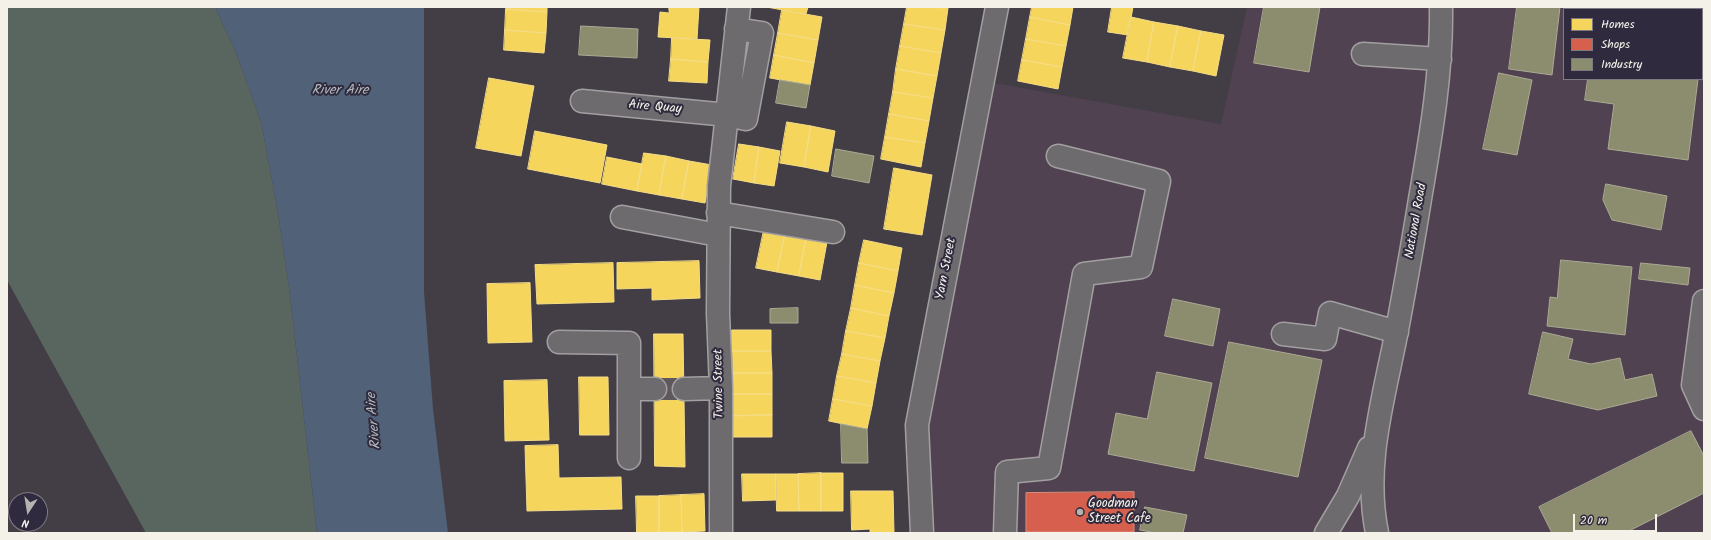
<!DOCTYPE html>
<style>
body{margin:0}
#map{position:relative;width:1711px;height:540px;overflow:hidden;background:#433d46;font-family:Kalam,sans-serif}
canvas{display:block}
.frame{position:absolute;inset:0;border:8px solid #f4f1e8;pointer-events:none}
.legend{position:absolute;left:1563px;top:8px;width:140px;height:72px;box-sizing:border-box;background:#2f2a3d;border:1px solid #7e7a81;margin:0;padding:5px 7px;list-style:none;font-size:12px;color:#f4f1e8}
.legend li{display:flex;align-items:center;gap:8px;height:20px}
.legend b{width:20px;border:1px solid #7e7a81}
.north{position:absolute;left:8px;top:492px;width:40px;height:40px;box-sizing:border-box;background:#2f2a3d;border:1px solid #7e7a81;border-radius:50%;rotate:192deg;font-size:11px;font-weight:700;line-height:16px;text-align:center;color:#f4f1e8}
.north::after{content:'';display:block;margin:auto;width:14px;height:18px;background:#b6b2af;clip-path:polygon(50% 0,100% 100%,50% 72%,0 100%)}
.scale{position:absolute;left:1573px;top:514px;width:84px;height:18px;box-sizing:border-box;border:2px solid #f4f1e8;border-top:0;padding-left:5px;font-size:12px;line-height:14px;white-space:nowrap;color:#f4f1e8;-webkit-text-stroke:3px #2f2a3d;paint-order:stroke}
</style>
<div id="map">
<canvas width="1711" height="540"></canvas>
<div class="frame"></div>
<ul class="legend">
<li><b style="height:11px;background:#f6d55c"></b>Homes</li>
<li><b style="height:11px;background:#d6604d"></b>Shops</li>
<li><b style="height:11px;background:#8c8c6e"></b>Industry</li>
</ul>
<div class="north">N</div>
<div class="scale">20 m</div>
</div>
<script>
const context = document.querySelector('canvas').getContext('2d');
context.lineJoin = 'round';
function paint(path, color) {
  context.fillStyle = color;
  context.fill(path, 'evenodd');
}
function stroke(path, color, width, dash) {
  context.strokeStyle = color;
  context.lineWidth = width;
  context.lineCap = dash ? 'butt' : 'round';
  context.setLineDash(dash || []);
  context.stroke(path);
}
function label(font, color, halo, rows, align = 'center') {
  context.font = font + ' Kalam,sans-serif';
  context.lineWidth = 4;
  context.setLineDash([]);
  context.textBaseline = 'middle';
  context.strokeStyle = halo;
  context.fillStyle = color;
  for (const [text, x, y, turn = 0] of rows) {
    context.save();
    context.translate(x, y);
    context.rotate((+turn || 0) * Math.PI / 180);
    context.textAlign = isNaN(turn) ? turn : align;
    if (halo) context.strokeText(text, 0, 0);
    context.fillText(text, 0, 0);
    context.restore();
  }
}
paint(new Path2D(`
 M 1247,7 L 1704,7 L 1704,533 L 922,533 L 917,425 L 983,81 L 1221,124 ZM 1564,9 L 1702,9 L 1702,79 L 1564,79 Z`), '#504251');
paint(new Path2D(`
 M 7,7 L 215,7 L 235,50 L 261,122 L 278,213 L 290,295 L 317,533 L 146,533 L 7,280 Z`), '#59665f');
paint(new Path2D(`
 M 215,7 L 424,7 L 424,292 L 433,409 L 448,533 L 317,533 L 290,295 L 278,213 L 261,122 L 235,50 Z`), '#516178');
const homes = new Path2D(`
 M 507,7 L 547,7 L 547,12 L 506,9 Z
 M 669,7 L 699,7 L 697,39 L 658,37 L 660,12 L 669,13 Z
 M 767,7 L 808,7 L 806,14 Z
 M 907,7 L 948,8 L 945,30 L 904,24 Z
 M 1032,7 L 1073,7 L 1070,25 L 1030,17 Z
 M 1112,7 L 1133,7 L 1128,35 L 1108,32 Z
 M 506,9 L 547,12 L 546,33 L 505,30 Z
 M 782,10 L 822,17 L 818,40 L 778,33 Z
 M 1030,17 L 1070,25 L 1066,46 L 1026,39 Z
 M 1131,17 L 1154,22 L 1147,62 L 1123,58 Z
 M 1154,22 L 1178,26 L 1170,67 L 1147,62 Z
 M 904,24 L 945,30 L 941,53 L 900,46 Z
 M 1178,26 L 1201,31 L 1193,71 L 1170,67 Z
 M 505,30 L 546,33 L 544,53 L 504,50 Z
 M 1201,31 L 1224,35 L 1216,76 L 1193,71 Z
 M 778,33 L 818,40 L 814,63 L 774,55 Z
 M 672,38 L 710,40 L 708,62 L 671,59 Z
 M 1026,39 L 1066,46 L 1062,67 L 1022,60 Z
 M 900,46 L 941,53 L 937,76 L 896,69 Z
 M 774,55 L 814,63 L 810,85 L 770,78 Z
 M 671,59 L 708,62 L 707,83 L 669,81 Z
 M 1022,60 L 1062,67 L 1058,89 L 1018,81 Z
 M 896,69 L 937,76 L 933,98 L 893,92 Z
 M 489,78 L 534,86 L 521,156 L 476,148 Z
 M 893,92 L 933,98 L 929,121 L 889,114 Z
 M 889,114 L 929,121 L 925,143 L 885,137 Z
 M 787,122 L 811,126 L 804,167 L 780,163 Z
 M 811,126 L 835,131 L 828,172 L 804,167 Z
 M 535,131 L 607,145 L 600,183 L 528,169 Z
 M 885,137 L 925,143 L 921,167 L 881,159 Z
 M 739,144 L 759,147 L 754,183 L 733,179 Z
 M 759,147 L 780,151 L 774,186 L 754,183 Z
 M 644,153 L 666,156 L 659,195 L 637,191 Z
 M 666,156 L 689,161 L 682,199 L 659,195 Z
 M 607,157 L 642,164 L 637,191 L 602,184 Z
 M 689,161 L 712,165 L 705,203 L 682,199 Z
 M 894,168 L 932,175 L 922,235 L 884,229 Z
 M 764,230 L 785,234 L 777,272 L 756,268 Z
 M 785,234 L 806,238 L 799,276 L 777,272 Z
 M 806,238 L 827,242 L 820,280 L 799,276 Z
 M 864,240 L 902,248 L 898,271 L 859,263 Z
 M 699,261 L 700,298 L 652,300 L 652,288 L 617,289 L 617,263 Z
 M 613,263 L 614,302 L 537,304 L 535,265 Z
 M 859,263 L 898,271 L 894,293 L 855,285 Z
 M 530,283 L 532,342 L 488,343 L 487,284 Z
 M 855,285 L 894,293 L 889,316 L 851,308 Z
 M 851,308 L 889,316 L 885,338 L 846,331 Z
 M 732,330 L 771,330 L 771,351 L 732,351 Z
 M 846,331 L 885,338 L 880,361 L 842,354 Z
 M 654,334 L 683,334 L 685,467 L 655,466 Z
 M 732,351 L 771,351 L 772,373 L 733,373 Z
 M 842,354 L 880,361 L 876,383 L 837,376 Z
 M 733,373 L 772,373 L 772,394 L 733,394 Z
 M 837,376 L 876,383 L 872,406 L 833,399 Z
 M 579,377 L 608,377 L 609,435 L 580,435 Z
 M 547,380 L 549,440 L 505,441 L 504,381 Z
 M 733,394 L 772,394 L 772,415 L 733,416 Z
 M 833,399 L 872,406 L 867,429 L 829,421 Z
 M 772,415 L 772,437 L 733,437 L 733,416 Z
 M 558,445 L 559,478 L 621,477 L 622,509 L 527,511 L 525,446 Z
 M 821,473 L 821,511 L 799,511 L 798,474 Z
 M 821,473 L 843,473 L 843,511 L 821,511 Z
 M 742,474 L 776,474 L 776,500 L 743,501 Z
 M 776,474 L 798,474 L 799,511 L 777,511 Z
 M 851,491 L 893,491 L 894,533 L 870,533 L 870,529 L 852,530 Z
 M 704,494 L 705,531 L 682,532 L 681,495 Z
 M 681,495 L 682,532 L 659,532 L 659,496 Z
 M 636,496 L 659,496 L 659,532 L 637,533 Z`);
paint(homes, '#f6d55c');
stroke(homes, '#f5dd86', 1);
const shops = new Path2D(`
 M 1134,492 L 1134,532 L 1026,532 L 1026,493 Z`);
paint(shops, '#d6604d');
stroke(shops, '#df8c7c', 1);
const industry = new Path2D(`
 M 1264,7 L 1320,7 L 1309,72 L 1254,63 Z
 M 1517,7 L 1560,7 L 1552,75 L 1509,69 Z
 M 1597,7 L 1704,7 L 1702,52 L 1702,9 L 1597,9 Z
 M 581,26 L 638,29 L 637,58 L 579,55 Z
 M 1499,73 L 1532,80 L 1517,155 L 1483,149 Z
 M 1588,79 L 1698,79 L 1688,160 L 1608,149 L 1614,104 L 1585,100 Z
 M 780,80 L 810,85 L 806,108 L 776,103 Z
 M 836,149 L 874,156 L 869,183 L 832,176 Z
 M 1606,184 L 1667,196 L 1661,230 L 1612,220 L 1603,200 Z
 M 1561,260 L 1632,267 L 1625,335 L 1547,326 L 1550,297 L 1557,298 Z
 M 1641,263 L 1690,268 L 1688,285 L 1639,279 Z
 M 1173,299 L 1220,309 L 1213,346 L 1165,336 Z
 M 798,308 L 798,323 L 770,323 L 770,309 Z
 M 1543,332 L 1573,339 L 1568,359 L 1591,364 L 1620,358 L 1625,380 L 1652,374 L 1657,396 L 1598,410 L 1529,394 Z
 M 1229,342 L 1322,360 L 1298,477 L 1205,458 Z
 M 1157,372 L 1212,383 L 1194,471 L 1108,454 L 1116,413 L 1147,419 Z
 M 841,424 L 867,429 L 868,463 L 842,463 Z
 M 1691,431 L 1704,456 L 1704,493 L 1625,533 L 1552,533 L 1539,507 Z
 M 1145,507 L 1187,515 L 1183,533 L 1156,533 L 1140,530 Z`);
paint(industry, '#8c8c6e');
stroke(industry, '#abaa93', 1);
stroke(new Path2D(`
 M 655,389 L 684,389`), '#5e585e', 22, [22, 11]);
const minor = new Path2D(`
 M 1363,54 L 1440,59
 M 582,101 L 728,115 L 746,119 L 762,33 L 736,29
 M 718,213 L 833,232
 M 622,217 L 718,235
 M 1704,301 L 1693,385 L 1704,409
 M 1283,334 L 1325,339 L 1330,313 L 1397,332
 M 559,342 L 629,343 L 629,458
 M 629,389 L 655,389
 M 684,389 L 721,388
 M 721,533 L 721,388 L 718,313 L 719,186 L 739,7
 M 922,533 L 917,425 L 997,7
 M 1005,533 L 1007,472 L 1049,468 L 1084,274 L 1141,267 L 1159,181 L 1058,156
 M 1326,533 L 1348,496 L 1369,448
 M 1377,533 C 1363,464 1384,398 1397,330 C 1405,287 1413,243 1420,199 C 1431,135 1442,72 1441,7`);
stroke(minor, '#a29fa1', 25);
stroke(minor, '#6e6b6e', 22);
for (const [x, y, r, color] of [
 [1080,512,4,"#b6b2af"]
]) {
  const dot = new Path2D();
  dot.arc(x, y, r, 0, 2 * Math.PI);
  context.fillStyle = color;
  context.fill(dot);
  stroke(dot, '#2f2a3d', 1.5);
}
label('13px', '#f4f1e8', '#2f2a3d', [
 ["Aire Quay",655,108,5],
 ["National Road",1417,221,-80],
 ["Yarn Street",947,269,-79],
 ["Twine Street",720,384,-91]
]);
label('13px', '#f4f1e8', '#2f2a3d', [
 ["Goodman",1088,505],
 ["Street Cafe",1088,520]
], 'left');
label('italic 14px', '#b3b9bd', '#2f2a3d', [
 ["River Aire",340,92],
 ["River Aire",375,421,-95]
]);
</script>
